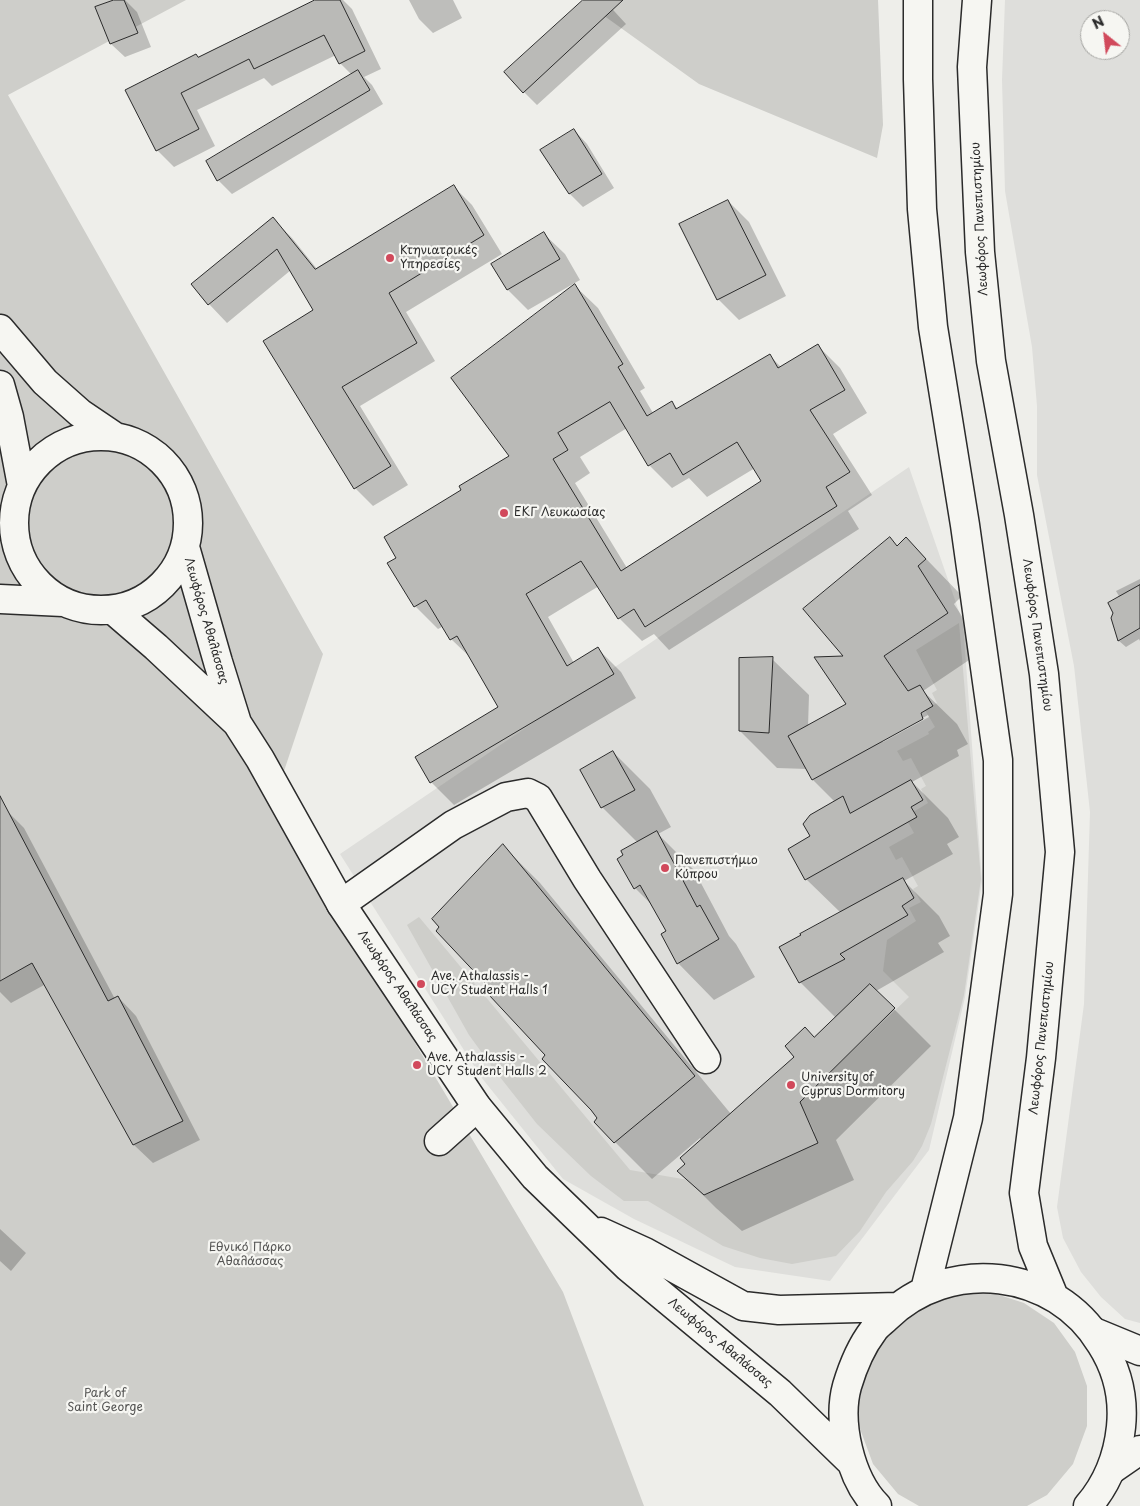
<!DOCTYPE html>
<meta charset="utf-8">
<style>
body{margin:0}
#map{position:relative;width:1140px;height:1506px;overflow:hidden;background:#eeeeea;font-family:"Playpen Sans",sans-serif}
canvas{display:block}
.north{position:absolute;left:1080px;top:10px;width:50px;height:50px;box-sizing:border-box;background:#f6f6f2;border:1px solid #a5a5a2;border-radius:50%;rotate:331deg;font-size:14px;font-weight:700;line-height:20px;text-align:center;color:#2b2b2b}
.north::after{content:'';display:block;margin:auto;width:18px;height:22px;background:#d1495b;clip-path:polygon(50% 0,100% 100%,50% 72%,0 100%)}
</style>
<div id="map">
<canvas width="1140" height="1506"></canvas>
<div class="north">N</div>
</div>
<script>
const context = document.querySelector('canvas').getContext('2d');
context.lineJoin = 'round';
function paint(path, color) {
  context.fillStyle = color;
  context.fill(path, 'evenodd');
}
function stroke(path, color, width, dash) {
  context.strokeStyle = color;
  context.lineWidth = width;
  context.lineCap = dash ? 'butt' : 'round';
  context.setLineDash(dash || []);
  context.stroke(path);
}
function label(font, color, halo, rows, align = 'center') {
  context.font = font + ' "Playpen Sans",sans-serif';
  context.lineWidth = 4.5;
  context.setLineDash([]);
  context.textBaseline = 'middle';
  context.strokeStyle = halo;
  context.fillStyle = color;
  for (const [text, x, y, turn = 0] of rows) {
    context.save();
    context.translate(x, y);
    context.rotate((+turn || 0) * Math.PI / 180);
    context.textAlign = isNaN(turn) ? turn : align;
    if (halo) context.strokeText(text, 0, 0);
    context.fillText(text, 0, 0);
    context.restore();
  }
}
paint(new Path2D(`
 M 1005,0 L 1140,0 L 1140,1323 L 1125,1319 L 1101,1297 L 1081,1272 L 1063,1238 L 1057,1207 L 1084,1004 L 1090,812 L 1074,666 L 1037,475 L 1037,406 L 1032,347 L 1005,191 L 1002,80 ZM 1090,20 L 1120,20 L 1120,50 L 1090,50 Z
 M 909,467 L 963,623 L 982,881 L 965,997 L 929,1150 L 830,1281 L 735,1267 L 634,1219 L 563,1179 L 481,1077 L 340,854 Z`), '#dededb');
paint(new Path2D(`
 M 0,0 L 186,0 L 8,95 L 323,654 L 273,804 L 563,1292 L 644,1506 L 0,1506 Z
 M 582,0 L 878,0 L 883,125 L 877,158 L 699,84 Z
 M 959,623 L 981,879 L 964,995 L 931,1124 L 922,1146 L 913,1161 L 886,1192 L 860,1231 L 836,1256 L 792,1264 L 760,1258 L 723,1246 L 648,1201 L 624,1201 L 591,1176 L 537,1124 L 496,1072 L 469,1035 L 407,925 L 419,917 L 630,1170 L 712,1184 L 731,1170 L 815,1132 L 799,1102 L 909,997 L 883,971 L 887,940 L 916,921 L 909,908 L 921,902 L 913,889 L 918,886 L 902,857 L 896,860 L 889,847 L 914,833 L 905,817 L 928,803 L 921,789 L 926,786 L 911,758 L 903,761 L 897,751 L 929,734 L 928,732 L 935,727 L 925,710 L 937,703 L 932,693 L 937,690 L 916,650 Z
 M 990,1292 L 1024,1303 L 1054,1323 L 1075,1352 L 1087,1386 L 1087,1426 L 1073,1464 L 1047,1495 L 1027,1506 L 919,1506 L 898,1494 L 873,1464 L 859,1426 L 859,1390 L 870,1355 L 891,1326 L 920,1304 L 954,1293 Z`), '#cececa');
paint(new Path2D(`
 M 117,0 L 125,0 L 137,12 L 151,47 L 125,57 L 111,44 Z
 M 318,0 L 343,0 L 352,9 L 381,69 L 364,77 L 372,85 L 383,104 L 232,194 L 218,180 L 207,161 L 352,75 L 340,63 L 336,55 L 272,86 L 264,78 L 197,110 L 215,146 L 174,167 L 157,150 L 127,90 L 199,58 Z
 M 409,0 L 453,0 L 462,18 L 433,33 L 419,19 Z
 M 585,0 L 604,0 L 626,24 L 537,105 L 524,92 Z
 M 574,130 L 587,144 L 614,188 L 583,207 L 570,194 Z
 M 454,187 L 472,205 L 502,254 L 406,312 L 435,361 L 360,406 L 408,485 L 373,506 L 355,488 L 315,310 L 291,270 L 227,323 L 209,304 L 273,219 L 292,238 L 317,269 Z
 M 728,201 L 749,222 L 786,296 L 739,320 L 718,299 Z
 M 544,234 L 565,254 L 580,280 L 528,310 L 508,290 Z
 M 575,286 L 598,308 L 645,388 L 640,391 L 653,413 L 671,402 L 678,409 L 769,355 L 781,367 L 817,345 L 840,368 L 867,413 L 833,434 L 872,495 L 848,511 L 859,529 L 669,650 L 654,634 L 642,641 L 619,618 L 599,586 L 548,617 L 574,663 L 598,649 L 621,672 L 636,698 L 454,805 L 431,782 L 416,757 L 500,707 L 473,660 L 451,639 L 444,626 L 438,629 L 415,606 L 398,558 L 463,490 L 511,456 ZM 627,428 L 649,465 L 672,488 L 689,478 L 707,497 L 755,468 L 763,482 L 627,568 L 575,483 L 590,473 L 580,457 Z
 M 906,538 L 962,596 L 954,604 L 984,650 L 923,691 L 957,724 L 968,744 L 957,750 L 959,756 L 912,782 L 948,818 L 959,837 L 947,844 L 953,854 L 904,881 L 939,916 L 950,936 L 938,943 L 944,952 L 876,991 L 931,1046 L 836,1140 L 854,1180 L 742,1231 L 716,1208 L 679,1171 L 686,1165 L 702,1140 L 700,1138 L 652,1179 L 615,1142 L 599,1118 L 493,991 L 503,846 L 540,883 L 731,1114 L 796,1057 L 836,1018 L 800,982 L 841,913 L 806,879 L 812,837 L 835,802 L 813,780 L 807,769 L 777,768 L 740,731 L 772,659 L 809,695 L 808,727 L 848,705 L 846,658 L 897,547 ZM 928,715 L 929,717 L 883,742 L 881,741 Z
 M 1140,579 L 1140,641 L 1139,639 L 1126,647 L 1119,641 L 1112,618 L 1120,598 L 1116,591 Z
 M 613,752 L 650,789 L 671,827 L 658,834 L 694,870 L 729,936 L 736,944 L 755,977 L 714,1000 L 678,963 L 668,931 L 654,907 L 635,888 L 638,843 L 602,807 L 581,771 Z
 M 0,799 L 8,812 L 24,828 L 115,999 L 118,997 L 136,1016 L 200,1140 L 153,1163 L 134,1145 L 46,984 L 11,1003 L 0,992 Z
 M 0,1229 L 26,1253 L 11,1271 L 0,1261 Z`), '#0003');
const building = new Path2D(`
 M 114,0 L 124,0 L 138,33 L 110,44 L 95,7 Z
 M 315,0 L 340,0 L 365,51 L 339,64 L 324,35 L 254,69 L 249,59 L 181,93 L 199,129 L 156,151 L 125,90 L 196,54 L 198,57 Z
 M 583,0 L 623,0 L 523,93 L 504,72 Z
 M 358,70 L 370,90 L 217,181 L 206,161 Z
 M 574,129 L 602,174 L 569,194 L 540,150 Z
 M 454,185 L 484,235 L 389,293 L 417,343 L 342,387 L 391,466 L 354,489 L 263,341 L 313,310 L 277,249 L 208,305 L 191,284 L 273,217 L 315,269 Z
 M 728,200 L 766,275 L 717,300 L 679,224 Z
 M 544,232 L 560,259 L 507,290 L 491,264 Z
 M 575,284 L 623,364 L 618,367 L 647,416 L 672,401 L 676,409 L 770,354 L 778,368 L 818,344 L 845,390 L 810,410 L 850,472 L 826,487 L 837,506 L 645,627 L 634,609 L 618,619 L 581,561 L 526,594 L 567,666 L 598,647 L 614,674 L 430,783 L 415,757 L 498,707 L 457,636 L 450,640 L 426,600 L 414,607 L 387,563 L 396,558 L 384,537 L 461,490 L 459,486 L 509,456 L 451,378 ZM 610,402 L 648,466 L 670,453 L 683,475 L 737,442 L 761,481 L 621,571 L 553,459 L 568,450 L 558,433 Z
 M 890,537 L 897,546 L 906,537 L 926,559 L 918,566 L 948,613 L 884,656 L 908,691 L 920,685 L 933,706 L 921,713 L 923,719 L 812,780 L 788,736 L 846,704 L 814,657 L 843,656 L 803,609 Z
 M 1140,585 L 1140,628 L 1118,641 L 1111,618 L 1113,613 L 1108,603 Z
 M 773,657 L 769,733 L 739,731 L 739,658 Z
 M 613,751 L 635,790 L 601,808 L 580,770 Z
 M 911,780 L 923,800 L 911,807 L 917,817 L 805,880 L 788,849 L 810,836 L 803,824 L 810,815 L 843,796 L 850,813 Z
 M 0,796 L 108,1001 L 118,996 L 183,1121 L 133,1145 L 32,963 L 0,981 Z
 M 657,831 L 697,907 L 700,905 L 719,939 L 677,964 L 661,934 L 666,931 L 640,885 L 634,889 L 617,859 L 623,855 L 621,851 Z
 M 503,844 L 695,1076 L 614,1143 L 594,1122 L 597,1118 L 591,1110 L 542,1059 L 545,1055 L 489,995 L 492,991 L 484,984 L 485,983 L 436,931 L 439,927 L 432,919 Z
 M 903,878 L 914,898 L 902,906 L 908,915 L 840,954 L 845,959 L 799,983 L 779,947 L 801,935 L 800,934 Z
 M 870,984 L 895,1008 L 800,1102 L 818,1143 L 704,1195 L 677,1171 L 685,1164 L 680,1158 L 794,1057 L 785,1046 L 805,1027 L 814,1037 Z`);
paint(building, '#babab7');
stroke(building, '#2b2b2b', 1);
const minor = new Path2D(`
 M 341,904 L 453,825 L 506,797 L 528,793 L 538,798 L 587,879 L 706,1059
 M 439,1141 L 477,1107
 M 1094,1332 L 1140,1351
 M 1111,1470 L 1140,1450`);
const major = new Path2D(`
 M 918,0 L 918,79 L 922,209 L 933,327 L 965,525 L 998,760 L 998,894 L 968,1118 L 925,1290
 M 977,0 L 972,67 L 980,252 L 991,361 L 1019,515 L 1044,674 L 1060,852 L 1041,1058 L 1024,1193 L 1033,1246 L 1054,1297
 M 0,329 L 45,382 L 80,413 L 114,436
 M 0,385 L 9,417 L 22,486
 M14 523a87 87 0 1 1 174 0a87 87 0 1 1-174 0Z
 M 185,547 L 218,662 L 237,723 L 260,759 L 341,904 L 477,1107 L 535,1177 L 628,1267 L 780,1393 L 850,1461
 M 0,599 L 63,602
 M 113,610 L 156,647 L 236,722
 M 601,1232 L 645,1252 L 743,1306 L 779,1310 L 898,1307
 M 877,1506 C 850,1479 837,1422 847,1386 C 853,1366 860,1348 873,1331 C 876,1326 882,1322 886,1318 C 949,1256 1055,1268 1101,1344 C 1117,1369 1124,1398 1121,1427 C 1118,1456 1107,1484 1088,1506`);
stroke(minor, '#2b2b2b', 31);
stroke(major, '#2b2b2b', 31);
stroke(minor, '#f6f6f2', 28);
stroke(major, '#f6f6f2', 28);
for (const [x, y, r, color] of [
 [390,258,5,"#d1495b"],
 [504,513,5,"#d1495b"],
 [665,868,5,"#d1495b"],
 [421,984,5,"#d1495b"],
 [417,1065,5,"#d1495b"],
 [791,1085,5,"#d1495b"]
]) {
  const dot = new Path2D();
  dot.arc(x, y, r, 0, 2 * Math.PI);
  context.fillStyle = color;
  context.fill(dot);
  stroke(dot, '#f6f6f2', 2);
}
label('12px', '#2b2b2b', '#f6f6f2', [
 ["Λεωφόρος Πανεπιστημίου",980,219,-93],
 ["Λεωφόρος Αθαλάσσας",206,621,74],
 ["Λεωφόρος Πανεπιστημίου",1037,635,82],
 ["Λεωφόρος Αθαλάσσας",397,986,56],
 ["Λεωφόρος Πανεπιστημίου",1042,1038,-84],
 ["Λεωφόρος Αθαλάσσας",720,1343,40]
]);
label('12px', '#2b2b2b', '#f6f6f2', [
 ["Κτηνιατρικές",400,251],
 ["Υπηρεσίες",400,265],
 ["ΕΚΓ Λευκωσίας",514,513],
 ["Πανεπιστήμιο",675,861],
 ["Κύπρου",675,875],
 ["Ave. Athalassis -",431,977],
 ["UCY Student Halls 1",431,991],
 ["Ave. Athalassis -",427,1058],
 ["UCY Student Halls 2",427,1072],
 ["University of",801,1078],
 ["Cyprus Dormitory",801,1092]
], 'left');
label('12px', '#545453', '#f6f6f2', [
 ["Εθνικό Πάρκο",250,1248],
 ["Αθαλάσσας",250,1262],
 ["Park of",105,1394],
 ["Saint George",105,1408]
]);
</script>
